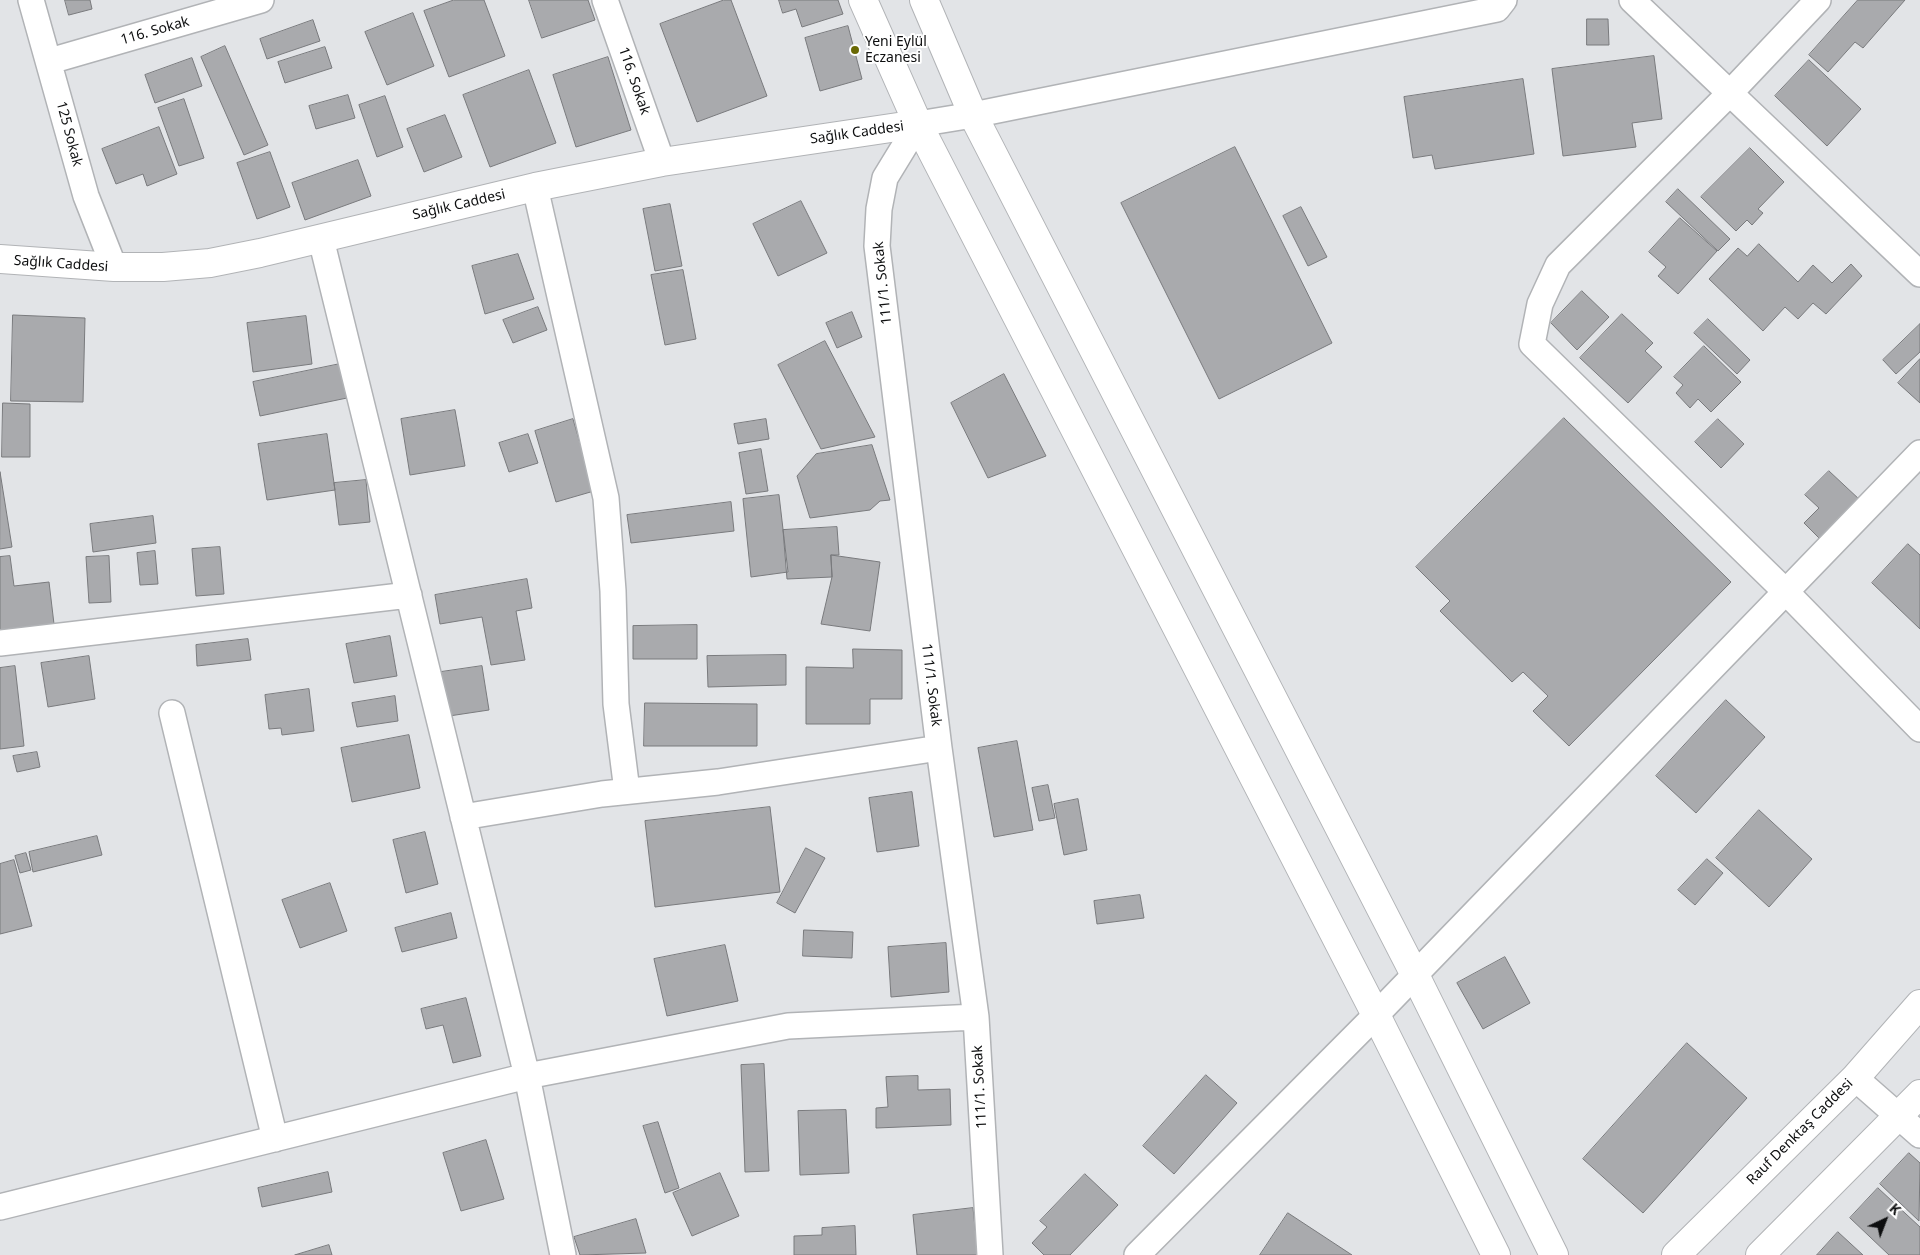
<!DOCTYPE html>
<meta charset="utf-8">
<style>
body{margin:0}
#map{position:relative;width:1920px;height:1255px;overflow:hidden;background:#e2e4e7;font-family:"Noto Sans",sans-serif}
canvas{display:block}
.north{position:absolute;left:1860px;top:1195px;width:50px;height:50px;-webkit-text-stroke:4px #fff;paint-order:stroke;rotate:43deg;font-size:14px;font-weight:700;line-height:20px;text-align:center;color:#0d0e0f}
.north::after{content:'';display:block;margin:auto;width:18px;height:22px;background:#0d0e0f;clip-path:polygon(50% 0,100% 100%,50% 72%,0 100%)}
</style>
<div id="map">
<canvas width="1920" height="1255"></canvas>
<div class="north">K</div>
</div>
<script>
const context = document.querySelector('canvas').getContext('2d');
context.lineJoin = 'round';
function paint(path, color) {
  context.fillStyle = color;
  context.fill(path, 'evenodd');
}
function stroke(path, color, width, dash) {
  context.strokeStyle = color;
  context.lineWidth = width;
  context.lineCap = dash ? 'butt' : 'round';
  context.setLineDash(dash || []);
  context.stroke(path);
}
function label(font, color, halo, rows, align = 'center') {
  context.font = font + ' "Noto Sans",sans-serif';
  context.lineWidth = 4;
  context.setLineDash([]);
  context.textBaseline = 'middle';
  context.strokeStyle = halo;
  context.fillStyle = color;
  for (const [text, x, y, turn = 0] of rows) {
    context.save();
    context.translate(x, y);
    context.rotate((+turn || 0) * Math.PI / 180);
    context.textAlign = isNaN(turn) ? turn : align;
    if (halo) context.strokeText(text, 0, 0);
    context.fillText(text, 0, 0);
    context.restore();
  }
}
const building = new Path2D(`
 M 65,0 L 90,0 L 92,9 L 69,15 Z
 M 454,0 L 484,0 L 505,56 L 449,77 L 424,11 Z
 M 529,0 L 588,0 L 595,20 L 542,38 Z
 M 724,0 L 731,0 L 767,96 L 697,122 L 660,24 Z
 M 779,0 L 838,0 L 843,14 L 802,27 L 796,9 L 783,13 Z
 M 1858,0 L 1905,0 L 1863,48 L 1855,42 L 1828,72 L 1809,55 Z
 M 413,13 L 434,66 L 387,85 L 365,32 Z
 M 1587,19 L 1608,19 L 1609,45 L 1587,45 Z
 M 313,20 L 320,41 L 267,59 L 260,39 Z
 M 848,26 L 862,79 L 820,91 L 805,38 Z
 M 225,46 L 268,145 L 244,155 L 201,57 Z
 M 325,47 L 332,68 L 285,83 L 278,62 Z
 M 1654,56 L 1662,119 L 1632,123 L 1636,147 L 1563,156 L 1552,69 Z
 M 608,57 L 631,130 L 576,147 L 553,75 Z
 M 192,58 L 202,86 L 155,103 L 145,75 Z
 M 1809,60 L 1861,109 L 1827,146 L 1775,96 Z
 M 529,70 L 556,143 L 490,167 L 463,95 Z
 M 1523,79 L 1534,154 L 1435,169 L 1432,155 L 1413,158 L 1404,97 Z
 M 348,95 L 355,118 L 316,129 L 309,106 Z
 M 385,96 L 403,147 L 377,157 L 359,105 Z
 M 184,99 L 204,158 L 179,166 L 158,108 Z
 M 445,115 L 462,157 L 424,172 L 407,129 Z
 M 159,127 L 177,174 L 147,186 L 143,174 L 116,184 L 102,149 Z
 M 1235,147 L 1332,343 L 1219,399 L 1121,203 Z
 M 1750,148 L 1784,182 L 1758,209 L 1763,213 L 1752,225 L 1747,220 L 1736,231 L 1701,197 Z
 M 270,152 L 290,207 L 257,219 L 237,163 Z
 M 358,160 L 371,196 L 305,220 L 292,183 Z
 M 1678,189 L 1730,239 L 1718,251 L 1666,202 Z
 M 801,201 L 827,253 L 778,276 L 753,224 Z
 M 670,204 L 682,266 L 655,271 L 643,209 Z
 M 1301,207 L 1327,257 L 1308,266 L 1283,216 Z
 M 1680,218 L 1717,251 L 1678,294 L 1658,276 L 1666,267 L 1649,252 Z
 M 1759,244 L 1798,282 L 1813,265 L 1832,283 L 1851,264 L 1862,276 L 1826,314 L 1813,303 L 1798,319 L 1785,307 L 1763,331 L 1709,279 L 1738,248 L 1747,256 Z
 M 518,254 L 534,299 L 485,314 L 472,266 Z
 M 683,270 L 696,339 L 665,345 L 651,275 Z
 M 1582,291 L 1609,317 L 1577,350 L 1551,323 Z
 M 538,307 L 547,330 L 513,343 L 503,320 Z
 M 852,312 L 862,337 L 837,348 L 826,323 Z
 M 1622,314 L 1653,343 L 1645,351 L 1662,367 L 1628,403 L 1580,358 Z
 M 13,315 L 85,318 L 83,402 L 11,401 Z
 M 306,316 L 312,364 L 253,372 L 247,323 Z
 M 1708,319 L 1750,360 L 1737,374 L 1694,333 Z
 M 1920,324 L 1920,352 L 1896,374 L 1883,360 Z
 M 825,341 L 875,437 L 821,449 L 778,365 Z
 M 1704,346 L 1741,382 L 1711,412 L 1698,399 L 1690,408 L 1676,393 L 1683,385 L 1674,377 Z
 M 1920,359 L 1920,403 L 1898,383 Z
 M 340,364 L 347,398 L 260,416 L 253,382 Z
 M 1004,374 L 1046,456 L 988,478 L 951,403 Z
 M 3,403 L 30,404 L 30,457 L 2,457 Z
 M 455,410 L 465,466 L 410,475 L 401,419 Z
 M 1564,418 L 1731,582 L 1569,746 L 1533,711 L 1548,696 L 1523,672 L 1512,682 L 1440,611 L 1450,601 L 1416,567 Z
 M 573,419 L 594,491 L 556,502 L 535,431 Z
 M 766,419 L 769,439 L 738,444 L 734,424 Z
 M 1718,419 L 1744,444 L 1721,468 L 1695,442 Z
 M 327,434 L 335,490 L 267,500 L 258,444 Z
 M 528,434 L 538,463 L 509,472 L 499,443 Z
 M 872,445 L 890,500 L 880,501 L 870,510 L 810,518 L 797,476 L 816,454 Z
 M 761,449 L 768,491 L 746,494 L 739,453 Z
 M 1829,471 L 1860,500 L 1822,541 L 1804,523 L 1819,508 L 1805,495 Z
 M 0,472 L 12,547 L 0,549 Z
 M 366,480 L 370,522 L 339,525 L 334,483 Z
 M 779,495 L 788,572 L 751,577 L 743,499 Z
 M 731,502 L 734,531 L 631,543 L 627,515 Z
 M 153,516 L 156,543 L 93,552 L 90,524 Z
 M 837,527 L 839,555 L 831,555 L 832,577 L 787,579 L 783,530 Z
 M 1908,544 L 1920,555 L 1920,629 L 1872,583 Z
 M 220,547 L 224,594 L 196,596 L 192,549 Z
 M 155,551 L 158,584 L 140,585 L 137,553 Z
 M 831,555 L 880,562 L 870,631 L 821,624 L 832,577 Z
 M 10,556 L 14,586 L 49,582 L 54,624 L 0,630 L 0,557 Z
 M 109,556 L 111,602 L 89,603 L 86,557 Z
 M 527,579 L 532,608 L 516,611 L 525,660 L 491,665 L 482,617 L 440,624 L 435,595 Z
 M 697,625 L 697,659 L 633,659 L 633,626 Z
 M 390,636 L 397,676 L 354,683 L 346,644 Z
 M 248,639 L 251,660 L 197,666 L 196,645 Z
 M 853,649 L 902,650 L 902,699 L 870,699 L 870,724 L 806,724 L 806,667 L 853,668 Z
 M 786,655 L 786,685 L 708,687 L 707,656 Z
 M 89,656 L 95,699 L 48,707 L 41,663 Z
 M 15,666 L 24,746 L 0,749 L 0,668 Z
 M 482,666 L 489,710 L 449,716 L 441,672 Z
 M 309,689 L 314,731 L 282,735 L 281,728 L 269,729 L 265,695 Z
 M 395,696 L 398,721 L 357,727 L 352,703 Z
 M 1726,700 L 1765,737 L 1696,813 L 1656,776 Z
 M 645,703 L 757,704 L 757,746 L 644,746 Z
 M 409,735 L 420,788 L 352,802 L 341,748 Z
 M 1017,741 L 1033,830 L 994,837 L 978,748 Z
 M 37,752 L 40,767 L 17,772 L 13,756 Z
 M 1048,785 L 1055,818 L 1039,821 L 1032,788 Z
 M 912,792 L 919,846 L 877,852 L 869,798 Z
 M 1078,799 L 1087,850 L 1064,855 L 1054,804 Z
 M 770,807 L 780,892 L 655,907 L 645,821 Z
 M 1759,810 L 1812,859 L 1769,907 L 1716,858 Z
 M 425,832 L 438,884 L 406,893 L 393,840 Z
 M 97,836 L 102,855 L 33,872 L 29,852 Z
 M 806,848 L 825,858 L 795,913 L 777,903 Z
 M 26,853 L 31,870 L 20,873 L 15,856 Z
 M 1707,859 L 1723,873 L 1695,905 L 1678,890 Z
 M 14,860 L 32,926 L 0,934 L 0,864 Z
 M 330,883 L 347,931 L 300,948 L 282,900 Z
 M 1140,895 L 1144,918 L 1097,924 L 1094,901 Z
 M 451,913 L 457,938 L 402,952 L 395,928 Z
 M 804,930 L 853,932 L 852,958 L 803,956 Z
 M 946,943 L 949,992 L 891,997 L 888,947 Z
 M 725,945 L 738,1001 L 667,1016 L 654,959 Z
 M 1505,957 L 1530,1003 L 1483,1029 L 1457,983 Z
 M 466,998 L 481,1056 L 453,1063 L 443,1025 L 426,1029 L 421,1009 Z
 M 1687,1043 L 1747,1098 L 1643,1213 L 1583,1159 Z
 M 764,1064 L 769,1171 L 745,1172 L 741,1065 Z
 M 1206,1075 L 1237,1103 L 1174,1174 L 1143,1146 Z
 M 918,1076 L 918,1090 L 950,1089 L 951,1125 L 876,1128 L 876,1108 L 888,1107 L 886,1077 Z
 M 846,1110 L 849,1173 L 800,1175 L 798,1111 Z
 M 658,1122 L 679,1188 L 665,1193 L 643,1126 Z
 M 486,1140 L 504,1199 L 461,1211 L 443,1153 Z
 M 1909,1153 L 1920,1163 L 1919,1221 L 1880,1184 Z
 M 328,1172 L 332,1192 L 262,1207 L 258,1188 Z
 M 720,1173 L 739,1216 L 692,1236 L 673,1193 Z
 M 1085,1174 L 1118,1205 L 1070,1255 L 1044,1255 L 1032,1243 L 1047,1227 L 1040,1221 Z
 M 1878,1188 L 1920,1227 L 1920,1255 L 1889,1255 L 1850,1218 Z
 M 973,1208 L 978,1255 L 917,1255 L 913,1215 Z
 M 1288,1213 L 1352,1255 L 1260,1255 Z
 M 636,1219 L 646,1253 L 580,1255 L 574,1237 Z
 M 855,1226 L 856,1255 L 794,1255 L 794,1236 L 822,1235 L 822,1228 Z
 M 1838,1232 L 1863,1255 L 1817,1255 Z
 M 329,1245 L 332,1255 L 295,1255 Z`);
paint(building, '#a9aaad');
stroke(building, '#797a7d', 1);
const minor = new Path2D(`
 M 31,0 L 86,196 L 114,267
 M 605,0 L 662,162
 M 1632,0 L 1920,274
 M 1818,0 L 1729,94 L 1558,265 L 1540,304 L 1532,344 L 1785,591 L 1920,729
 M 50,61 L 261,0
 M 535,187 L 606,498 L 613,591 L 616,704 L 627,791
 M 321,239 L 527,1076 L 563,1255
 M 0,643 L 409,595
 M 172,713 L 275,1139
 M 463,817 L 602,794 L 718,782 L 939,748
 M 1855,1078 L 1920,1135
 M 0,1207 L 527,1076 L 788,1026 L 976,1017
 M 990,1255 L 976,1017 L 939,748 L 877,246 L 879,209 L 885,178 L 918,124 L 973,115 L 1497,9 L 1504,0
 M 1137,1255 L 1376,1015 L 1920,453`);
const tertiary = new Path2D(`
 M 863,0 L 918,124 L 1376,1015 L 1496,1255
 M 924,0 L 973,115 L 1415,975 L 1554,1255
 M 0,259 L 114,267 L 163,267 L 210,263 L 260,253 L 535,187 L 662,162 L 918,124
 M 1676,1255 L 1855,1078 L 1920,1004
 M 1760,1255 L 1920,1094`);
stroke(minor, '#b1b3b6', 28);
stroke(tertiary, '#b1b3b6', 30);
stroke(minor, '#fff', 25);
stroke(tertiary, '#fff', 28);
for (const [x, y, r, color] of [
 [855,50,5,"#6a6904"]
]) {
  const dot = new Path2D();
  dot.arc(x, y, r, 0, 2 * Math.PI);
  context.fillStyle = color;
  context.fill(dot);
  stroke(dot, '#fff', 2);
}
label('14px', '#0d0e0f', '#fff', [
 ["116. Sokak",155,31,-16],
 ["116. Sokak",634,81,71],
 ["Sağlık Caddesi",857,133,-8],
 ["125 Sokak",69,134,75],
 ["Sağlık Caddesi",459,205,-13],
 ["Sağlık Caddesi",61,264,4],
 ["111/1. Sokak",883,283,-96],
 ["111/1. Sokak",931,685,83],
 ["111/1. Sokak",980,1087,-93],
 ["Rauf Denktaş Caddesi",1800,1132,-45]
]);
label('14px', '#0d0e0f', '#fff', [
 ["Yeni Eylül",865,42],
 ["Eczanesi",865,58]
], 'left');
</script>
